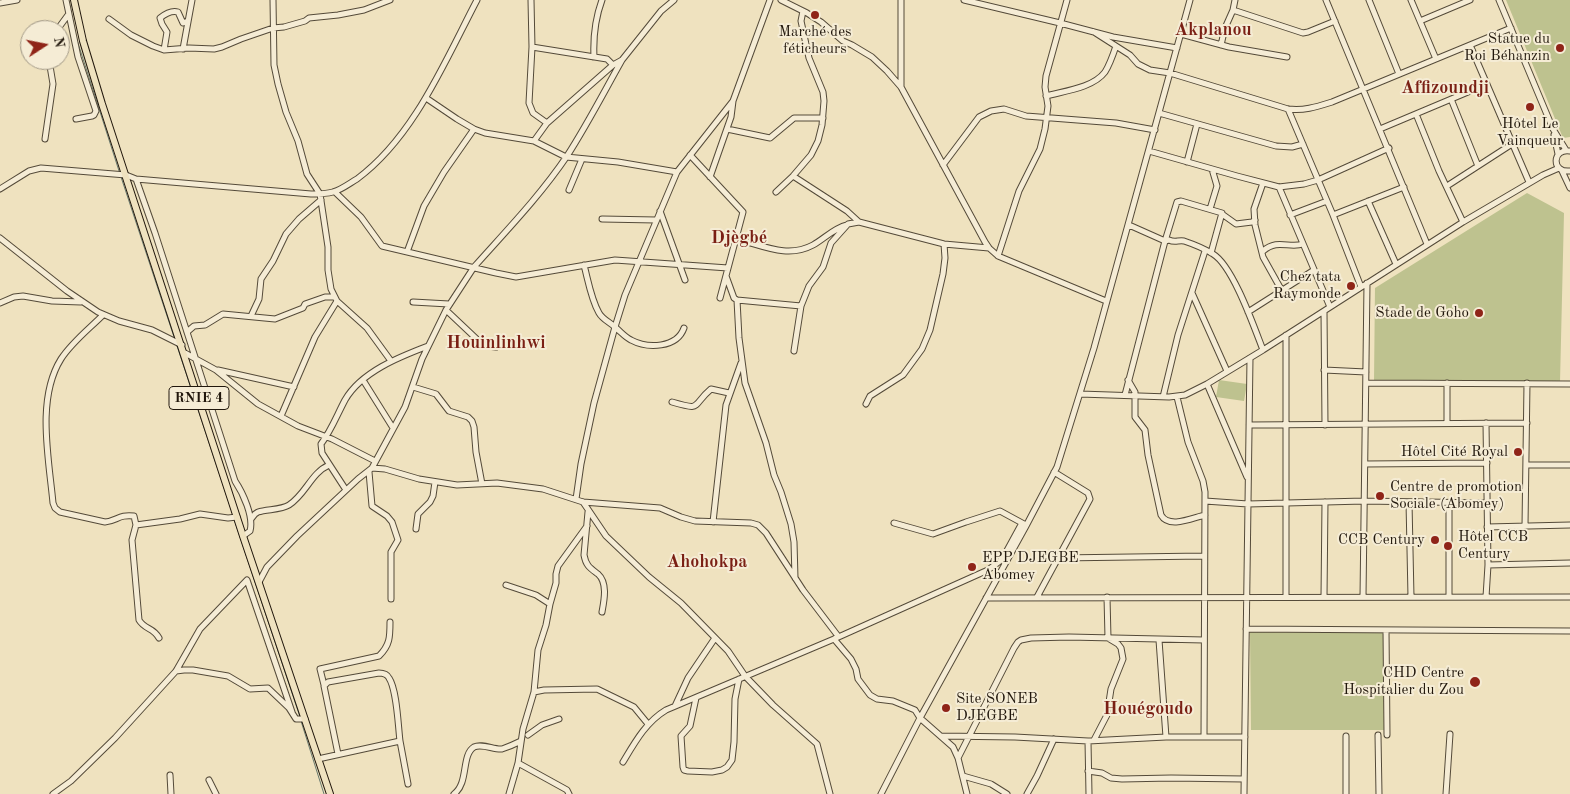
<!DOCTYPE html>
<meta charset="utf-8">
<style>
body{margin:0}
#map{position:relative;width:1570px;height:794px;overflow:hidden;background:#efe2bf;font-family:"Old Standard TT",serif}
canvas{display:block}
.north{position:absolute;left:20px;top:20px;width:50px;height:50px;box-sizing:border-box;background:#f5ecd5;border:1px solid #a09785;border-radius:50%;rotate:79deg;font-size:14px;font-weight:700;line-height:20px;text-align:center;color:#21170c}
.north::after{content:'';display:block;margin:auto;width:18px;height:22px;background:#8f2418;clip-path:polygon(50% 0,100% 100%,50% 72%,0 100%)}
</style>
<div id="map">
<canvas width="1570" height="794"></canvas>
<div class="north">N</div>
</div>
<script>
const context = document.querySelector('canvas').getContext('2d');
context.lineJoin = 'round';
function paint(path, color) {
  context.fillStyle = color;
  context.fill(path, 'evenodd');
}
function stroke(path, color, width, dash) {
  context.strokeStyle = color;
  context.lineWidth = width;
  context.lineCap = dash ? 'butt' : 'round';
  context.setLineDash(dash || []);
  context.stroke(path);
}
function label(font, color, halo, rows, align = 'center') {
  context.font = font + ' "Old Standard TT",serif';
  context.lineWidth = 4;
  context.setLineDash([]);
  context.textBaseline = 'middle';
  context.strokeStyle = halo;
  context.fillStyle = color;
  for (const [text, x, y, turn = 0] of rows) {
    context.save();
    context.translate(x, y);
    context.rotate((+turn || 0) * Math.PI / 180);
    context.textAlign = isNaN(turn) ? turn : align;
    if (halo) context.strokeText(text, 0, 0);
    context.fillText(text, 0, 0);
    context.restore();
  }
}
paint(new Path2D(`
 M 1506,0 L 1570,0 L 1570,137 L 1563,138 Z
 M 1527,193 L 1564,213 L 1560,382 L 1374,381 L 1375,288 Z
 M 1219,380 L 1247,384 L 1244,401 L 1216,397 Z
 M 1250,632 L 1383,633 L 1384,730 L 1251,730 Z`), '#bec28f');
stroke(new Path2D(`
 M 69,2 L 71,11
 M 76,37 L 120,174
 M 121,177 L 175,340
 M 177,346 L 233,515
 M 234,519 L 300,717
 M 301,721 L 324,794`), '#6a7b70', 1);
const minor = new Path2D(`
 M 66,0 L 78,57 L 96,111 L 94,115 L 92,116 L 76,119
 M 273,0 L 274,65 L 278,84 L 286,112 L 298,141 L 307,174 L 320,194 L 328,247 L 328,270 L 331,289 L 337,301 L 367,328 L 391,361
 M 531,0 L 532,47 L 529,103 L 533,113 L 547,123
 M 781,0 L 807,13 L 821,22 L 843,41 L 852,45 L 872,57 L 887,71 L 901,87 L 985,242 L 989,248 L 998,256 L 1106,301
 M 901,0 L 901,87
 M 964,0 L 1060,23 L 1113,37 L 1177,48
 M 1326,0 L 1427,244
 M 1369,0 L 1399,74
 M 1411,0 L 1436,59
 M 1499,0 L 1553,129 L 1566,150
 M 0,3 L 17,0
 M 1233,10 L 1303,33 L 1308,32 L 1335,21
 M 109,19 L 131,35 L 153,46 L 164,50 L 189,48 L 214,49 L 222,47 L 241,39 L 273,28 L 284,27 L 305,21 L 309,18 L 338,15 L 364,10 L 390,0
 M 1420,21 L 1470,0
 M 57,30 L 68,15
 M 1094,32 L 1130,55 L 1138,64 L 1150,70 L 1170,73 L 1288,109 C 1304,111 1316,107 1332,102 L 1511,28
 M 1181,34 L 1229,47 L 1287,57
 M 1221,45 L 1225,28 L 1233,10 L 1235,0
 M 1470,45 L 1529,182
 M 532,47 L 607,59 L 613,65
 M 183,49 L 192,0
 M 164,50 L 167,32 L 162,24 L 160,18 C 165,14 171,10 178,12 L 183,23 L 188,21
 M 594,57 C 593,36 595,19 602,0
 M 1046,96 C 1064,91 1093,88 1105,72 C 1110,64 1113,55 1116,46
 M 426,98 L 457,119 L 474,129 L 485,133 L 534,141 L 566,157 L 618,162 L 677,172
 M 1451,99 L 1478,166
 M 1288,109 L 1333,215 L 1361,287
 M 1159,113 L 1276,146 L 1292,147 L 1303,144
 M 1416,114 L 1439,171 L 1463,222
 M 727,129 L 770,138 L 794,118 L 823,118
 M 1380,129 L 1487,84
 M 1554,135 L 1558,154
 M 45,139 L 53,84 L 49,60
 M 534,141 L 547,123 L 613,65 L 622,60 L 661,11 L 674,0
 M 1149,151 L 1237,176 L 1279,187 L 1304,184 L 1318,180 L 1389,148
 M 1570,151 C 1552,148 1551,173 1570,171
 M 690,155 L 743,212 L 720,298
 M 1187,162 L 1197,124
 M 943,165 L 979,117 L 991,111 L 1004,109 L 1026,116 L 1116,123 L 1155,130
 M 1562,171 L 1570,188
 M 793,176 L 847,211 L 859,222
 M 710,177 L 731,117 L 733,101
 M 136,179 L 155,233 L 235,481 C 243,493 254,517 250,531 L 243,536
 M 1263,183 L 1254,209 L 1255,225 L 1263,257 L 1282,291
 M 1447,186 L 1512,144
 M 1279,187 L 1330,307
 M 0,189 L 29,171 L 41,168 L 126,175 L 136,179 L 311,194 C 318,194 326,194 333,192 C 341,190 350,183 357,179 C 414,137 445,61 477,0
 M 569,190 L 582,159
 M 335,192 L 361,217 L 382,246 L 496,273 L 516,277 L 615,260 L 728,268
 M 776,192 L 793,176 L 811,155 L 818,141 L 822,125 L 824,101 L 823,92 L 809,58 L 801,21 L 803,11
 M 1368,201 L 1396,264
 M 1210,209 L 1217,186 L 1212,169
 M 660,211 L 685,280
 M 1222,214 L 1236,224 L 1252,222 L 1255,220
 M 1290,215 L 1327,201
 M 1333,215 L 1404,187
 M 602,219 L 656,220
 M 1129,225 L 1165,241 L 1169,240 C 1175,243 1178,240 1184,241 C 1193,244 1205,249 1213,254 C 1233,266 1254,327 1263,350
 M 0,238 L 67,291 L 98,312 L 119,321 L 152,330 L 182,345
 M 736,239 C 762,245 787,259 813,245 C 824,239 834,228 847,225
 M 1263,251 C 1278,238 1289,249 1303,244
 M 407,252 L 424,206 L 444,172 L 474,129
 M 998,256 L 1019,191 L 1040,149 L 1045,129 L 1048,106 L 1045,87 L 1046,76 L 1067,0
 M 584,265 C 588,280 591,299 599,313 C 603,320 610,322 616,328 C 621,332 625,337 631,340 C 648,349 677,348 684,328
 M 726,276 L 734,298 L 737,300 L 801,306
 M 1192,293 L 1227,371
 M 737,300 L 739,338 L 745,383 L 766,443 L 774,475 L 781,492 L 791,524 L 794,542 L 795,578
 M 413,302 L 449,304
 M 0,303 L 14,297 L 23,296 L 52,301 L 81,302
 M 446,310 L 482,344 L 487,346 L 496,347
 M 1324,311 L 1325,425
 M 1248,312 L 1314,270
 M 103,315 C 89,329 72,342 61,359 C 36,399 49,459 53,503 L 55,508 L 60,512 L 105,522 C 117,521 119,514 134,516 L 136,525 L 132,540 L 139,620 C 145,630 153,627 159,638
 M 251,316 L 259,299 L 261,279 L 273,261 L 286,234 L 299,219 L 321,200
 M 187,332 L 194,326 L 205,325 L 223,314 L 275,319 L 303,308 L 305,304 L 325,297 L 334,297
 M 1286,335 L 1286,597
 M 794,351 L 801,306 L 809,286 L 823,267 L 831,243 L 848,224 L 859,222 L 944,244 L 989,248
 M 185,353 L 216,370 L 258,404 L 298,426 L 332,439 L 375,461
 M 218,370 L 294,387
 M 1324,370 L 1366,372
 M 363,380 L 393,428
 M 1128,380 L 1135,392 L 1135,417 L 1145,430 L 1148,455 L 1161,515 C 1169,529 1192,518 1205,515
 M 1366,383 L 1570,384
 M 1447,383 L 1447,423
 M 1207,384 L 1247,477
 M 413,387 L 436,394 L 449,411 L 468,417 L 472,421 L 474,427 L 476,452 L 482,484
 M 1080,394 L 1169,397 L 1185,395 L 1207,384 L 1263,350 L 1463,222 L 1543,175 L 1559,168
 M 1125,395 L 1165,241 L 1177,202 L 1181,201 L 1222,213 L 1211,253
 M 1163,397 L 1178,335 L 1205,251
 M 1177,397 L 1188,442 L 1203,481 L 1205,492 L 1204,737
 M 672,402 C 703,411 691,406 711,389 L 729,393
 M 866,404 L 870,396 L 903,375 L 922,349 L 930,330 L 943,274 L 945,258 L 944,244
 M 281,416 L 315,337 L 337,301
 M 1486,423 L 1488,565 L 1486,597
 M 1249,425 L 1527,423
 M 1365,464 L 1487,463
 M 1526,465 L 1570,465
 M 372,468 L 405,407 L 422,359 L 446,310 L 474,267 C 506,231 540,196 567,156 C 587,125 604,92 622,60
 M 369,472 L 372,506 L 387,516 L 392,522 L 398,540 L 391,552 L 391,599
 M 346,490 L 322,453 L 321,444 C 331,431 337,415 345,400 C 361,372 399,357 428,346
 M 576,499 L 581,464 L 594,403 L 615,327 L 625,295 L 677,172 L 733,101 L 770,0
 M 1205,501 L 1248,504 L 1364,501 L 1487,503
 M 583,502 L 606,536 L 649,577 L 681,603 L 728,651 L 745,676 L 773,705 L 817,744 L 830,794
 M 1409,502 L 1411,597
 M 588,512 L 584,555 C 586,566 590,568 598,574 C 608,583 604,601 602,612
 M 251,519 L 255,514 L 258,512 C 267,509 281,510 289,505 C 306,494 311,473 329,465
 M 713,522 L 726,405 L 741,363
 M 894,523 L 933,534 L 966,522 L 1000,511 L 1024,524
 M 136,525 L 180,519 L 200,514 L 228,518 L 237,517
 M 1525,526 L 1527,383
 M 1487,527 L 1570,525
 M 416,529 L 418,514 L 430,502 L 433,496 L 435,482
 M 1059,558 L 1204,556
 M 1488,565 L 1570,563
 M 259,582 L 267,567 L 297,536 L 358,479 L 372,468 L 385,469 L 419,479 L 457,485 L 497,483 L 543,489 L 583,502 L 660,508 L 681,517 L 695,521 L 751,523 L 758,525 L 766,533 L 803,590 L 838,636
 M 506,585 L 536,595 L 550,604 L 546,625 L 538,650 L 534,692 L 523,729 L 518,763 L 509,794
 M 1037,597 L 1090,499 L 1088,493 L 1054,472
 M 1324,597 L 1325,502
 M 1363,597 L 1367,283
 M 1449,597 L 1449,503
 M 986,598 L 1570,597
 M 550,604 L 556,583 L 556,574 L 558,566 L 587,526
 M 1246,629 L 1570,631
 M 1386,630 L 1387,735
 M 834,639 L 851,659 L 856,669 L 858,679 L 870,695 L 877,699 L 893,701 L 915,710 L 920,718 L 953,747 L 958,758 L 967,794
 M 1159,640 L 1166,737
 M 176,671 L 184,670 L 193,670 L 228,676 L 250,689 L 268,688 L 289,708 L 296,719 L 305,719
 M 324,685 L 320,669 L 379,656 C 390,645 390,637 390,622
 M 534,692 L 544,690 L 597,689 L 634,707 L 648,724
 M 696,698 L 690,726 L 681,736 L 683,767 L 684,770 L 688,771 L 712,772 L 722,770 L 727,767 L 732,760 L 734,742 L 735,699 L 739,679
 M 675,706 L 688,678 L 715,638
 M 528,735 L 542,725 L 559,719
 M 1378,735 L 1379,794
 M 941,736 L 1015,737 L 1088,741 L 1166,737 L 1245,737
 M 1094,740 L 1107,715 L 1111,689 L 1123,659 L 1121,648 L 1118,644 L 1108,638 L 1107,597
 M 1088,741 L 1089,794
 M 338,754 L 324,686 L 328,682 L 379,673 C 383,673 387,674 389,678 C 397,690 398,725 400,741
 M 958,758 L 1014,648 L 1018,642 L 1021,640 L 1031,638 L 1069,637 L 1204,640
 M 318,759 L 400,741 L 408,784
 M 623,762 C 635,742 646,722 666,710 L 834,639 L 988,570 L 1000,561 L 1004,556 L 1022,523
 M 518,763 L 567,790 L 569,794
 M 1088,771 L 1102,773 L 1111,778 L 1122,779 L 1171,778 L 1244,779
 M 170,775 L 171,794
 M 963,776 L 991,784 L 1007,794
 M 209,780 L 216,794
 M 53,794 L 71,781 L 115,738 L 176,671 L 200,629 L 247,580 L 292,712
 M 454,794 C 469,783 461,755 474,747 C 482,743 494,750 502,749 C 508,747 515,744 521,741
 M 881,794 L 920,718 L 1026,526 L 1057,467 L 1094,348 L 1190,0
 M 1027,794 L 1037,776 L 1054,739
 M 1244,794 L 1250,358
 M 1346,794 L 1346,736
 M 1446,794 L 1450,734`);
const major = new Path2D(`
 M 74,0 L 83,41 L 102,104 L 243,536 L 330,794`);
stroke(minor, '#544a39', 7);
stroke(major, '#21170c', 8);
stroke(minor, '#f5ecd5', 5);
stroke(major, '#efe2bf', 6);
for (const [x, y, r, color] of [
 [815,15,5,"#8f2418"],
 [1560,48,5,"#8f2418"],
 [1530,107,5,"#8f2418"],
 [1351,286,5,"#8f2418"],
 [1479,313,5,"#8f2418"],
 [1518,452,5,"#8f2418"],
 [1380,496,5,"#8f2418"],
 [1435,540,5,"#8f2418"],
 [1448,546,5,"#8f2418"],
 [972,567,5,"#8f2418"],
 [1475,682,6,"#8f2418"],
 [946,708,5,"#8f2418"]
]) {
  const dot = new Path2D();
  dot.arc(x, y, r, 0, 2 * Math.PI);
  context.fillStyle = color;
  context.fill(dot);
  stroke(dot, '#f5ecd5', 2);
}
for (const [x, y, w] of [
 [199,398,60]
]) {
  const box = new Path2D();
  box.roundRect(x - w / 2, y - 11.5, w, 23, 4);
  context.fillStyle = '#f5ecd5';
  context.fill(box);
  stroke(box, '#21170c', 1);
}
label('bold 14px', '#21170c', null, [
 ["RNIE 4",199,398]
]);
label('15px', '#21170c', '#f5ecd5', [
 ["Marché des",815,32,"center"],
 ["féticheurs",815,49,"center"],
 ["Statue du",1550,39],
 ["Roi Béhanzin",1550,56],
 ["Hôtel Le",1530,124,"center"],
 ["Vainqueur",1530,141,"center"],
 ["Chez tata",1341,277],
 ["Raymonde",1341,294],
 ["Stade de Goho",1469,313],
 ["Hôtel Cité Royal",1508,452],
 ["Centre de promotion",1390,487,"left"],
 ["Sociale (Abomey)",1390,504,"left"],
 ["Hôtel CCB",1458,537,"left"],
 ["Century",1458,554,"left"],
 ["CCB Century",1425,540],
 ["EPP DJEGBE",982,558,"left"],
 ["Abomey",982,575,"left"],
 ["CHD Centre",1464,673],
 ["Hospitalier du Zou",1464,690],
 ["Site SONEB",956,699,"left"],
 ["DJEGBE",956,716,"left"]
], 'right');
label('bold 18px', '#7a1f14', '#f5ecd5', [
 ["Akplanou",1213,30],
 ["Affizoundji",1445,88],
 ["Djègbé",739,238],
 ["Houinlinhwi",496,343],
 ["Ahohokpa",707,562],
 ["Houégoudo",1148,709]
]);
</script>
